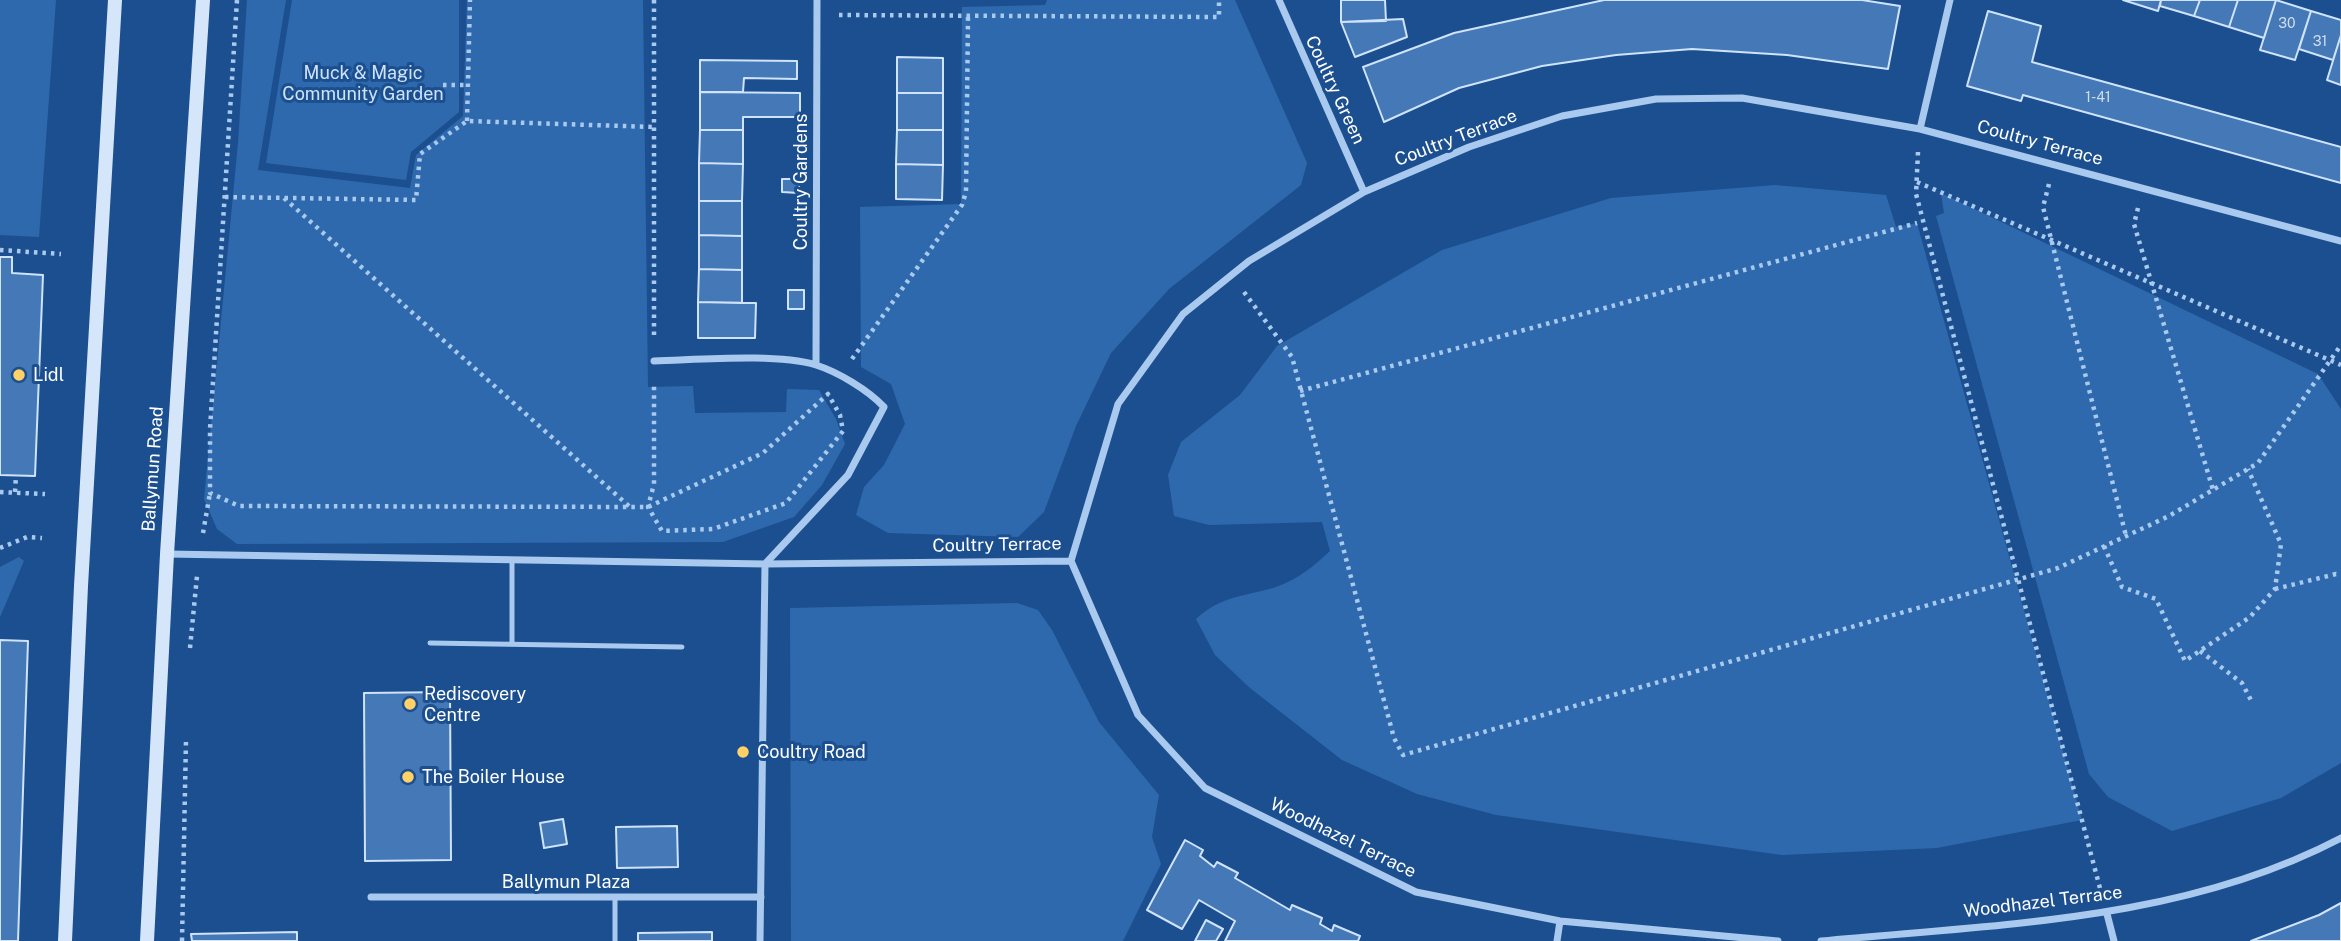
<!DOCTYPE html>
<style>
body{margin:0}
canvas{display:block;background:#1b4f8f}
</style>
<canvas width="2341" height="941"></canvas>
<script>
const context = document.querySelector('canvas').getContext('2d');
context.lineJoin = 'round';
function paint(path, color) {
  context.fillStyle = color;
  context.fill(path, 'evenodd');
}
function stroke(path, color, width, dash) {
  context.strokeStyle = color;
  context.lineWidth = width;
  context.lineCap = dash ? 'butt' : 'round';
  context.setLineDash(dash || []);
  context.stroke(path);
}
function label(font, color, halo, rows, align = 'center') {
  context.font = font + ' "Public Sans",sans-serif';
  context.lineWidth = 6;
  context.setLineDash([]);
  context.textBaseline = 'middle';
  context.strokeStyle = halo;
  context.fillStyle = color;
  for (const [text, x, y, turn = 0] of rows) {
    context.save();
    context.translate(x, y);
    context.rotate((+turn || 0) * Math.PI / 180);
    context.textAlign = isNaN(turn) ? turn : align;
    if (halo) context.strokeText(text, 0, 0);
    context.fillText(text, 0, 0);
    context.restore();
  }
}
paint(new Path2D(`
 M 0,0 L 56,0 L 39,237 L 0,235 Z
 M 247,0 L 286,0 L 258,170 L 410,188 L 416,155 L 463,116 L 467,0 L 643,0 L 648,387 L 693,386 L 695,413 L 786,412 L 787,389 L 819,390 L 836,419 L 845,444 L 822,485 L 794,517 L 723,542 L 237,544 L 217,529 L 204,499 L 238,143 Z
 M 292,0 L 459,0 L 459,112 L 411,152 L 406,180 L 266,163 Z
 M 1047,0 L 1235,0 L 1307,163 L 1301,185 L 1169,289 L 1111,353 L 1076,426 L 1044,512 L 1018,537 L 888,533 L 856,515 L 864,487 L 884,465 L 905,424 L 891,384 L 861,367 L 860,207 L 961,204 L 962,7 L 1045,5 Z
 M 1775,185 L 1886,195 L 1896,227 L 1917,223 L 2082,820 L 1937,848 L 1782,855 L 1496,815 L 1417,794 L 1342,760 L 1250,688 L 1215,655 L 1196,619 C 1222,595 1244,597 1276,587 C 1297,580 1314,566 1330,551 L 1322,522 L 1209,525 L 1174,516 L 1168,475 L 1181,442 L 1240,395 L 1277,346 L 1442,250 L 1611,198 Z
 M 1941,193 L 2318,374 L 2341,409 L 2341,763 L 2281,798 L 2172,831 L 2108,797 L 2089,774 L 1936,216 L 1944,213 Z
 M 19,557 L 24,561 L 0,617 L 0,567 Z
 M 1017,603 L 1038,610 L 1052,630 L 1099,722 L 1159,795 L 1152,837 L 1161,864 L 1123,941 L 791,941 L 790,608 Z`), '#2e69ad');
const building = new Path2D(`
 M 1341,0 L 1385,0 L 1386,21 L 1341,22 Z
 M 1604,0 L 1862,0 L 1900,6 L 1888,69 L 1787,55 L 1692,49 L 1616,55 L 1542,66 L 1459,88 L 1384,122 L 1363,67 L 1454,33 Z
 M 2123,0 L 2161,0 L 2158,11 Z
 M 2161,0 L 2200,0 L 2194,16 L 2160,6 Z
 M 2200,0 L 2238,0 L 2229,27 L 2194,16 Z
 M 2238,0 L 2276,0 L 2264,38 L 2229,27 Z
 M 2276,0 L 2311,11 L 2295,60 L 2260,50 Z
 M 1988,11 L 2041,26 L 2032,62 L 2341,147 L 2341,183 L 2023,95 L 2021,101 L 1967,86 Z
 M 2311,11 L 2341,20 L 2341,35 L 2333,60 L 2299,49 Z
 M 1403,19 L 1407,37 L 1355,57 L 1341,22 Z
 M 2341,35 L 2341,85 L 2327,80 Z
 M 897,57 L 943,58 L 943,93 L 897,93 Z
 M 700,60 L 797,61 L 797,79 L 744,78 L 743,92 L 700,92 Z
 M 700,92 L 800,93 L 800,117 L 743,117 L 743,130 L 700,130 Z
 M 897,93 L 943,93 L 943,130 L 897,130 Z
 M 700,130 L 743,130 L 743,164 L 699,163 Z
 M 897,130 L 943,130 L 943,165 L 896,164 Z
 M 699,163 L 743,164 L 742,201 L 699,201 Z
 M 896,164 L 943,165 L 942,200 L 896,199 Z
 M 782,179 L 799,179 L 799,193 L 782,192 Z
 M 699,201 L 742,201 L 742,236 L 699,235 Z
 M 699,235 L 742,236 L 742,270 L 699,269 Z
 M 0,257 L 12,257 L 12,273 L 43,275 L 35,476 L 0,475 Z
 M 699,269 L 742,270 L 742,303 L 698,302 Z
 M 788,290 L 804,290 L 804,309 L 788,309 Z
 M 698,302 L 756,303 L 755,338 L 698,338 Z
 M 0,640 L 28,641 L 18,941 L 0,941 Z
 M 450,692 L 451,860 L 365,861 L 364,693 Z
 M 563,819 L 567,844 L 544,848 L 540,823 Z
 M 677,826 L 678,867 L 617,868 L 616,827 Z
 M 1185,840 L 1203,850 L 1200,856 L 1214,867 L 1217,862 L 1238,873 L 1235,878 L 1290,910 L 1292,905 L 1322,918 L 1320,924 L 1332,931 L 1334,925 L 1360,936 L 1358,941 L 1225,941 L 1235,921 L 1199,900 L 1182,929 L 1147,910 Z
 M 2341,903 L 2341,941 L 2251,941 L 2319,915 Z
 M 1206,920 L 1223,929 L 1216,941 L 1195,941 Z
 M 297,932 L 297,941 L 192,941 L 191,934 Z
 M 712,932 L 712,941 L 638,941 L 638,933 Z`);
paint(building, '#4478b7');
stroke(building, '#cfe3fa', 2);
stroke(new Path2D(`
 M 237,0 L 210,429 L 210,493 L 239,506 L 648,507 L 763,453 L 828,394 L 840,415 L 843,431 L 786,503 L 713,529 L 662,531 L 648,507 L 654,484 L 654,382
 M 654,0 L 654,339
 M 839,15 L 1219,17 L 1219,0
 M 443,85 L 468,85
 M 467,121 L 470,0
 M 1918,152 L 1916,194 L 2101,892
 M 1917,182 L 2341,365
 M 2049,184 L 2043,207 L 2126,536
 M 225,197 L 416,200 L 420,154 L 467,121 L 654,127
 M 284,198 L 630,507
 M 2138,208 L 2134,224 L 2213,490
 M 0,250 L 61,254
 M 1244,292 L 1292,357 L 1394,738 L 1403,755 L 2058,568 L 2169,516 L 2258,463 L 2341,345
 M 852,359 L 962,205 L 966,192 L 968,17
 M 1300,391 L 1917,223
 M 0,492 L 45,494
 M 15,492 L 16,475
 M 203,533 L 210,493
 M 2104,546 L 2122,587 L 2156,599 L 2185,661 L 2250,617 L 2275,589 L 2281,544 L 2248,469
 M 0,548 L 27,537 L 42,538
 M 2275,589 L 2336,574 L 2341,575
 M 190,648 L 197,576
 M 2200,651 L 2242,683 L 2253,704
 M 182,941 L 186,740`), '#a9c9ee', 4.5, [3.5, 5]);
stroke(new Path2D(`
 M 430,643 L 682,647
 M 512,644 L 512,560
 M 615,898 L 615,941`), '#a9c9ee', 5);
stroke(new Path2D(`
 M 1279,0 L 1364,192
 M 1920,129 L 1950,0
 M 654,361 C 697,360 777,353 816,365 C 838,372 868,390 884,407 L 848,475 L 765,564
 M 816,365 L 817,0
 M 167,554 L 765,564 L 1071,561 L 1118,404 L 1183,314 L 1249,261 L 1364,192 L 1469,147 L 1562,116 L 1656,99 L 1742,98 L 1920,129 L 2341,241
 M 1071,561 L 1138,715 L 1205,788 L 1416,892 L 1560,921 L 1778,941
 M 371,897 L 761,897
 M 2107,914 L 2114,941
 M 760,941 L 765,564
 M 1557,941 L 1560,921
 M 1821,941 C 1996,924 2181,922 2341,838`), '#a9c9ee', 7);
stroke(new Path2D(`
 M 65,941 L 81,586 L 115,0
 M 147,941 L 167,554 L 203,0`), '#d6e6fa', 14);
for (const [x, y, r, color] of [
 [19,375,7,"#ffd166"],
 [410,704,7,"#ffd166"],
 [743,752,7,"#ffd166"],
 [408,777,7,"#ffd166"]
]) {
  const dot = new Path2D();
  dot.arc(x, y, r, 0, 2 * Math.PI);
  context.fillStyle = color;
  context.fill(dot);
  stroke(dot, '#1b4f8f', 2.5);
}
label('14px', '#d0dded', null, [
 ["30",2287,24],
 ["31",2320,42],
 ["1-41",2098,98]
]);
label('18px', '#cfe3fa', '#1b4f8f', [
 ["Muck & Magic",363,73],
 ["Community Garden",363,94]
]);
label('18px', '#fff', '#1b4f8f', [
 ["Coultry Green",1335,90,65],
 ["Coultry Terrace",1456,138,-21],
 ["Coultry Terrace",2040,143,15],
 ["Coultry Gardens",801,182,-90],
 ["Ballymun Road",153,469,-86],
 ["Coultry Terrace",997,545,-1],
 ["Woodhazel Terrace",1343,838,26],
 ["Ballymun Plaza",566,882],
 ["Woodhazel Terrace",2043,902,-7]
]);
label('18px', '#fff', '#1b4f8f', [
 ["Lidl",33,375],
 ["Rediscovery",424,694],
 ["Centre",424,715],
 ["Coultry Road",757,752],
 ["The Boiler House",422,777]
], 'left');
</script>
